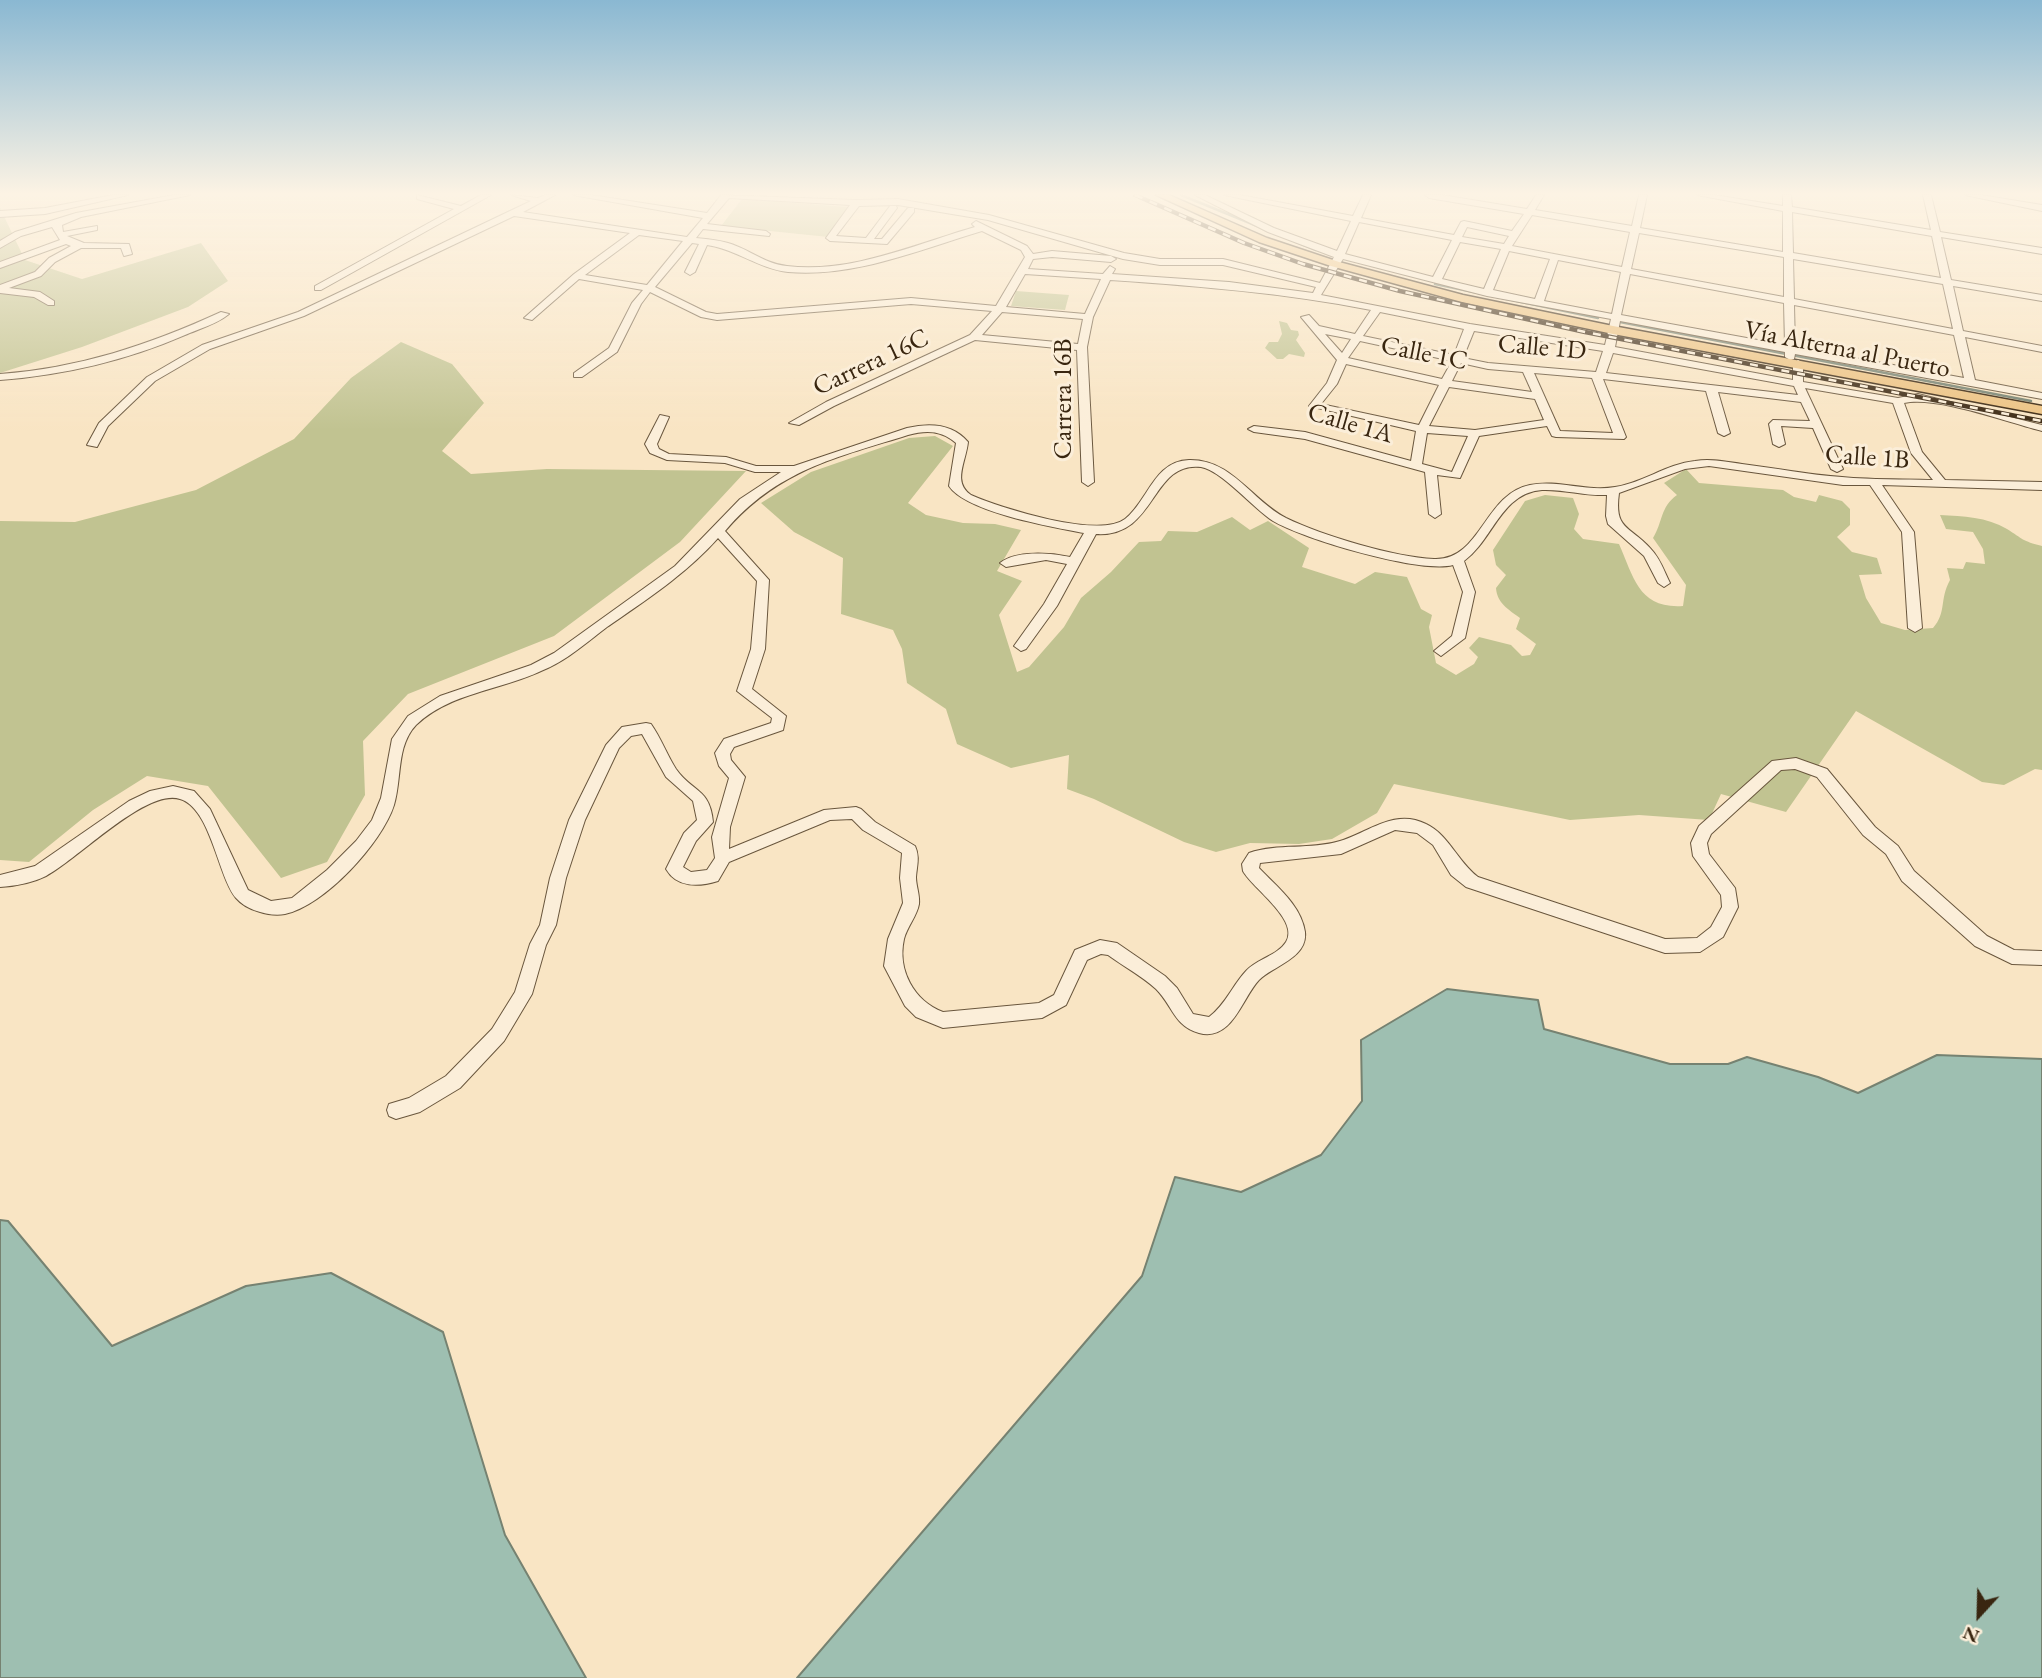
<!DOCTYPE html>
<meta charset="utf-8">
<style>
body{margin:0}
#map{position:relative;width:2042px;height:1678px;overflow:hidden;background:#f9e5c4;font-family:"EB Garamond",serif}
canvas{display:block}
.north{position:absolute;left:1944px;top:1580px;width:70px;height:70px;-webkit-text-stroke:5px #fbeed9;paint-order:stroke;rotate:202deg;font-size:19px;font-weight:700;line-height:28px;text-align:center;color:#392610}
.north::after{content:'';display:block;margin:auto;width:24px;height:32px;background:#392610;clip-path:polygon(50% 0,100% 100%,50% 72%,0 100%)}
</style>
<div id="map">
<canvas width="2042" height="1678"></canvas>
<div class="north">N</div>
</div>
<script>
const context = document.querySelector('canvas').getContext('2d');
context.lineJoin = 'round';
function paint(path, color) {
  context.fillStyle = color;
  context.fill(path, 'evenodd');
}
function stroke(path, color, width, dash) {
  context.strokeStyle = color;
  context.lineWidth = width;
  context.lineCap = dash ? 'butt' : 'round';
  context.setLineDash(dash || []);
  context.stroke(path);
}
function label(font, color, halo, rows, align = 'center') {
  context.font = font + ' "EB Garamond",serif';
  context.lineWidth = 6;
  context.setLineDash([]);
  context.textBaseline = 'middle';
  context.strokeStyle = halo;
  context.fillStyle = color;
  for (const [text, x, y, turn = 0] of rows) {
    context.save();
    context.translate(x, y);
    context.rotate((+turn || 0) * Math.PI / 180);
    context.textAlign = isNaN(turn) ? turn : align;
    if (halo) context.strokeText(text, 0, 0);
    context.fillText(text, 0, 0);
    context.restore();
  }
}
paint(new Path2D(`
 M 742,199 L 849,207 L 828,237 L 721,226 Z
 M 0,208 L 25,260 L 82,279 L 201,243 L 228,281 L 188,307 L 82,347 L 0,373 Z
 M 1016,291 L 1069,295 L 1065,310 L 1011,306 Z
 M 1279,321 L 1287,323 L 1291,330 L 1298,331 L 1299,335 L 1296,340 L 1305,353 L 1304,357 L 1289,354 L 1283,359 L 1277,359 L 1265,348 L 1269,342 L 1278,342 L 1282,334 Z
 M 401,342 L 452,364 L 484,403 L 442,451 L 471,474 L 547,469 L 746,471 L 680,542 L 554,636 L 408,694 L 363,741 L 365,795 L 327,862 L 281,878 L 208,786 L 147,776 L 93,810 L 29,862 L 0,860 L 0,521 L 75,522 L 196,490 L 294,439 L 351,378 Z
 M 935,436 L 953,446 L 908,503 L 926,515 L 963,523 L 995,524 L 1021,530 L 997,571 L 1022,581 L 999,615 L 1017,672 L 1029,667 L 1064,627 L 1081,598 L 1111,572 L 1139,542 L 1161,541 L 1168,531 L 1197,532 L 1232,517 L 1250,530 L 1268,521 L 1309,548 L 1302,567 L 1355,584 L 1375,572 L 1407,577 L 1421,609 L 1432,615 L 1429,627 L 1436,663 L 1456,675 L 1474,664 L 1478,657 L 1469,648 L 1479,637 L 1511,645 L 1522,656 L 1530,655 L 1536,644 L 1516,629 L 1520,618 C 1508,609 1497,603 1496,588 L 1506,575 L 1496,565 L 1493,550 L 1525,501 L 1545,495 L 1573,498 L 1579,514 L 1574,529 L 1583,539 L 1619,544 C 1634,578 1639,609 1683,606 L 1686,585 L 1653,538 C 1663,522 1660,507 1677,495 L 1664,483 L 1686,469 L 1699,483 L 1783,490 L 1794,497 L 1816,502 L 1819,495 L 1842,501 L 1850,509 L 1850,525 L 1837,537 L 1852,552 L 1877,558 L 1882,574 L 1859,575 L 1866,598 L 1881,623 L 1905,630 L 1933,628 C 1947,612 1939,600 1950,580 L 1947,568 L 1963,569 L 1966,562 L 1985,564 L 1983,549 L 1973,532 L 1946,529 L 1940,515 C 1963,516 1987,517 2007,529 C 2023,539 2022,541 2042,546 L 2042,770 L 2035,769 L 2004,785 L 1982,782 L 1856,711 L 1786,812 L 1721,794 L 1709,820 L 1639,815 L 1570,820 L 1394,784 L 1377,813 L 1332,839 L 1299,844 L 1250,843 L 1216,852 L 1184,842 L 1094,799 L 1067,789 L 1069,755 L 1011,768 L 957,744 L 946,709 L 907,683 L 902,649 L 893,630 L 841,614 L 843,558 L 794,532 L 761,503 L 811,472 L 909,438 Z`), '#c1c391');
const water = new Path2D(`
 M 1447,989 L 1538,1000 L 1544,1029 L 1670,1064 L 1728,1064 L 1747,1057 L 1818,1077 L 1858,1093 L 1937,1055 L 2042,1059 L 2042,1678 L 797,1678 L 1142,1276 L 1175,1177 L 1241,1192 L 1321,1155 L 1362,1101 L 1361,1040 Z
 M 0,1220 L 8,1221 L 112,1346 L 246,1286 L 331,1273 L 443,1332 L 505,1535 L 586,1678 L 0,1678 Z`);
paint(water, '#9ebfb1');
stroke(water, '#768271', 2);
stroke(new Path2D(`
 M 1181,195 L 1316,250
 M 1435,284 L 1598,318
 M 1620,322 L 2031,401`), '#768271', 2.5);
const minor = new Path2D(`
 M 113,195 L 128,195 L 45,214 L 0,217 L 0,211 L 45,208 Z
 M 174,195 L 190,195 L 81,217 L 62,225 L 63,232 L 97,226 L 97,230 L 67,236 L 84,243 L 129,244 L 132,254 L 124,256 L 121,248 L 81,248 L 55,262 L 41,276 L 9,288 L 40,292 L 54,301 L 54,305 L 48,305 L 34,297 L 0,293 L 0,285 L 35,272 L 49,258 L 71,246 L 66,244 L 0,268 L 0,262 L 60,240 L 52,227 L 21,236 L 0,248 L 0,241 L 15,232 L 76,213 Z
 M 417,195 L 461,206 L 481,195 L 491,195 L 321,290 L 315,290 L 315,286 L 454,209 L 417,199 Z
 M 511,195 L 538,198 L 545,195 L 555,195 L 523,212 L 687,237 L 703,218 L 573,195 L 591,195 L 707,213 L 721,195 L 856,200 L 898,199 L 989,215 L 1124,253 L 1160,259 L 1223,259 L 1320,283 L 1334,257 L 1268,232 L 1195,195 L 1205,195 L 1274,228 L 1337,251 L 1351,221 L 1224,195 L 1240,195 L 1353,216 L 1363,195 L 1371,195 L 1361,218 L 1454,235 L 1461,222 L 1464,221 L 1512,231 L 1524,214 L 1429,198 L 1425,195 L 1442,195 L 1527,209 L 1536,195 L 1544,195 L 1535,210 L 1632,226 L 1639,195 L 1647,195 L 1640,228 L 1783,252 L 1783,211 L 1697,195 L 1714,195 L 1783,206 L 1783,195 L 1791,195 L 1792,207 L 1931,230 L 1923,195 L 1931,195 L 1940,232 L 2042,248 L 2042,254 L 1941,237 L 1951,280 L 2042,295 L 2042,301 L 1953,286 L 1963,331 L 2042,346 L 2042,352 L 1965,337 L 1975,380 L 2042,393 L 2042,399 L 1795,354 L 1794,359 L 1790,360 L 1785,357 L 1785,352 L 1620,321 L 1615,347 L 1793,380 L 1793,363 L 1798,360 L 1803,363 L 1803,382 L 1898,398 L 1918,394 L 2042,425 L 2042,431 C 2006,422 1938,396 1904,403 L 1922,452 L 1945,480 L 2042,482 L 2042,490 L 1882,485 L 1914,532 L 1922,628 L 1915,632 L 1908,628 L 1902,532 L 1870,485 L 1843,485 L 1709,466 L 1685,469 L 1619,493 C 1614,530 1629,525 1650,548 C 1660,558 1664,571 1670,583 L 1664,587 L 1658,583 L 1644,556 L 1608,524 L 1606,516 L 1607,495 C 1585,496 1563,489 1542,490 C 1501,493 1493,540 1464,561 L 1475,592 L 1465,638 L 1441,656 L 1434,651 L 1452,636 L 1463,592 L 1453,565 C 1421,574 1303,539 1273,521 C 1253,508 1221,470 1201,467 C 1150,461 1157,538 1096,534 L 1057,606 L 1026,649 L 1021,651 L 1014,646 L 1044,604 L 1067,564 L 1046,560 L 1006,567 L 1000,563 C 1016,550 1051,553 1070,557 L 1084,533 C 1052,527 966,512 949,486 L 956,443 C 941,430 926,430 908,435 C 835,458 777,470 725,531 L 769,580 L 765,649 L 752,689 L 786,716 L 783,730 L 734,747 L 730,754 L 731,760 L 745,777 L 730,827 L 729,849 L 824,810 L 856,807 L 861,809 L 875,822 L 915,846 C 920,857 917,865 916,877 C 916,886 920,895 919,904 C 917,916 907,927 904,939 C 897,970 914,1001 943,1012 L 1039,1003 L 1054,995 L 1075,950 L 1100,940 L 1117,943 L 1165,976 L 1177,988 L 1193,1014 L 1209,1017 C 1226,1004 1232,986 1246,971 C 1257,959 1278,955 1286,942 C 1300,920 1252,888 1243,871 L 1242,864 L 1249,853 C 1278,843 1311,850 1340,841 C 1369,832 1395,808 1426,824 C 1449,835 1457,861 1478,877 L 1665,939 L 1697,938 L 1711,927 L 1722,907 L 1721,895 L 1693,856 L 1691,843 L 1699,826 L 1772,761 L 1796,758 L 1827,769 L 1875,827 L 1898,846 L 1914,871 L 1987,936 L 2014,950 L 2042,951 L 2042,965 L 2012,964 L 1975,946 L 1902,881 L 1886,854 L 1863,835 L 1817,777 L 1795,769 L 1781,770 L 1711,834 L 1707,843 L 1709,854 L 1735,888 L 1738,907 L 1723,937 L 1700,952 L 1665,953 L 1466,887 L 1451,875 L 1433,845 L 1417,833 L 1395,830 L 1341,854 L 1260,863 L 1259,868 C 1277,887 1301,905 1305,932 C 1308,958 1273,966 1259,980 C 1242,998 1232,1042 1199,1033 C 1174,1026 1173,1006 1156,989 C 1142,976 1123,966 1108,955 L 1101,954 L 1087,960 L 1066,1005 L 1042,1018 L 943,1028 L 916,1017 L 905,1006 L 884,966 L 888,939 L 903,903 L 900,878 L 902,853 L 863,830 L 852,819 L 830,820 L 729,862 L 718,881 C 699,887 677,888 666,869 L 684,833 L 697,820 L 693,801 L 666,777 L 642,734 L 631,736 L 619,748 L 585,820 L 566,878 L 556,925 L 546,945 L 532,994 L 504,1041 L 460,1088 L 420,1112 L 396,1119 L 389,1116 L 387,1110 L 389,1104 L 409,1098 L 446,1076 L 492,1029 L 515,992 L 530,944 L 540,925 L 550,878 L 569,820 L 606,745 L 622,727 L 646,723 L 651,724 C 661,738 667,755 676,769 C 692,792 710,788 713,822 L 696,841 L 683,867 L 691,872 L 707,870 L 715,858 L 712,837 L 729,778 L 719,766 L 715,753 L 724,739 L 771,723 L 772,718 L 737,691 L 751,649 L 757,581 L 718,538 C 686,574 646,600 607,627 C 586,643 566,661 541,671 C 501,690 449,693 416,725 C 396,746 402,779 394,805 C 382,843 324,906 285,914 C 270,917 246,910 236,898 C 218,877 211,808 180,799 C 146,788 77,860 46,876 C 32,883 15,886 0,887 L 0,875 L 35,866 L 129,801 L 150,791 L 173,786 L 194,791 L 210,809 L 248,890 L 271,901 L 292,898 L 327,870 L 356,841 L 372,820 L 381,798 L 392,739 L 408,716 L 440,696 L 531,665 L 554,653 L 675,566 L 740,499 L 781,472 L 755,472 L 725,463 L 667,460 L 650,453 L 645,444 L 660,415 L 669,417 L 657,444 L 659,449 L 669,454 L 726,457 L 756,466 L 794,466 L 907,428 C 929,423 952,423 968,442 C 966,462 952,482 971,495 C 1000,508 1099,539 1125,519 C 1148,501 1154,461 1189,460 C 1232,459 1251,500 1286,518 C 1323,536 1394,557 1434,559 C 1481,561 1484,494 1530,485 C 1558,479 1586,492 1615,487 C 1643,483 1666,464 1695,461 C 1711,458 1727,462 1742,464 C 1776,468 1809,475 1842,477 C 1872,480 1903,479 1933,480 L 1911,453 L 1893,403 L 1805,388 L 1843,469 L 1837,472 L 1831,469 L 1813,428 L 1781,426 L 1785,444 L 1779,447 L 1773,444 L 1769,424 L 1773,420 L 1810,421 L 1801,402 L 1718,392 L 1730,433 L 1724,436 L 1718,433 L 1706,391 L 1603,379 L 1626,437 L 1624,439 L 1556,437 L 1552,436 L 1547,426 L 1479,436 L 1460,478 L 1437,475 L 1441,514 L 1435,518 L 1429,514 L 1425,472 L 1305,439 L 1254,432 L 1248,429 L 1254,426 L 1305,432 L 1411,461 L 1416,431 L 1309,406 L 1327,383 L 1337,360 L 1301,317 L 1309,315 L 1319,326 L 1355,334 L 1371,310 C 1284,293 1198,286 1110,280 L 1093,317 L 1087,347 L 1094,482 L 1088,486 L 1082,482 L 1077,350 L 975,340 L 834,406 L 799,425 L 789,423 L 826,402 L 970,335 L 992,311 L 911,304 L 717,320 L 701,317 L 650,292 L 641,304 L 617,352 L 582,377 L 574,377 L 574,373 L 609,348 L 632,303 L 643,290 L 579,279 L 532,320 L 524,318 L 574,274 L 630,233 L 514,216 L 304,316 L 210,349 L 155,381 L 108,426 L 97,447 L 87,445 L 99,423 L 147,377 L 202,345 L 298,312 L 531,201 ZM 729,198 L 850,205 L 826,238 L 830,241 L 887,244 L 914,212 L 914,208 L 908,208 L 882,239 L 874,239 L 897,208 L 896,206 L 890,206 L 866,238 L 836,236 L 859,206 L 898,205 L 988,220 L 1123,259 L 1160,265 L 1223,265 L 1316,287 L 1313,293 L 1229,282 L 1112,274 L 1115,269 L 1110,266 L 1103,274 L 1028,269 L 1033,259 L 1052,257 L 1111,262 L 1116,259 L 1111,256 L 1052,251 L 1033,254 L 1027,246 L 976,221 L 972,224 L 975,227 C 916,244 850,274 787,266 C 765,264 749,249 728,243 C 718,240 706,239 696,238 L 703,229 L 769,236 L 770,234 L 766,231 L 707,224 ZM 1792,212 L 1932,236 L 1941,278 L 1793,253 ZM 1532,215 L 1630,232 L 1622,267 L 1512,246 ZM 1359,222 L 1452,240 L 1433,277 L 1345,254 ZM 1467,227 L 1509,236 L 1504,244 L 1462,237 ZM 982,231 L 1021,250 L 1025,257 L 996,306 L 911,298 L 717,314 L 706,312 L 655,287 L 692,243 L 699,244 L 685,272 L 690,275 L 695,272 L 707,245 C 736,249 759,269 788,272 C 854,278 921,249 982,231 ZM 1639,233 L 1784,257 L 1784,297 L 1631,269 ZM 639,235 L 683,241 L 647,285 L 585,275 ZM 1460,242 L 1501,249 L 1484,289 L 1442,279 ZM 1509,251 L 1550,259 L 1535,299 L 1493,290 ZM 1343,259 L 1487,296 L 1611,319 L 1605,345 L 1470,324 L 1321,295 ZM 1793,259 L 1943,284 L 1953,329 L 1794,299 ZM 1558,260 L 1621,272 L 1612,314 L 1544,301 ZM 1025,274 L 1101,279 L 1085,314 L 1006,307 ZM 1630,274 L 1784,303 L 1785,345 L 1621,315 ZM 1794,305 L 1954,335 L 1964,378 L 1795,347 ZM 1002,312 L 1083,319 L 1078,344 L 982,335 ZM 1380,312 L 1464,329 L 1454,355 L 1363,336 ZM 1474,331 L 1603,351 L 1596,372 L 1488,363 L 1463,358 ZM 1325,334 L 1351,339 L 1342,353 ZM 1360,341 L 1452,361 L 1442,379 L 1348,358 ZM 1613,353 L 1794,386 L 1798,395 L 1606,373 ZM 1461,363 L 1488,369 L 1523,372 L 1532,392 L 1452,381 ZM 1346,364 L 1439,385 L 1419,425 L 1321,404 L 1337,384 ZM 1534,373 L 1592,378 L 1613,433 L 1560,431 ZM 1449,387 L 1535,399 L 1544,420 L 1475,430 L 1429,426 ZM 1427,433 L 1468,436 L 1452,472 L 1422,464 Z
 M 1965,195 L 1981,195 L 2042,205 L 2042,211 Z
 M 221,312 L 229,314 C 217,324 199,329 185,335 C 125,361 64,375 0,380 L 0,374 C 79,368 149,345 221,312 Z`);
const major = new Path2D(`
 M 1156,195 L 1169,195 L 1267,238 L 1339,262 L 1463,295 L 1613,326 L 2042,406 L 2042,414 L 1613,334 L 1462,302 L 1331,266 L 1259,242 Z`);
stroke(minor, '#69563d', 2);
stroke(major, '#392610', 3);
paint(minor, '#fbeed9');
paint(major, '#ecc282');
const rail = new Path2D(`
 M 1135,195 L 1244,243 L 1303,264 L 1400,291 L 1585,332 L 2042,421`);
stroke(rail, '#392610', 4.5);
stroke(rail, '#fbeed9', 2.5, [8]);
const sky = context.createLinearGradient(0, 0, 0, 430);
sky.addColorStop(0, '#8ab8d2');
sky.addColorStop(0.45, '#fcf3e4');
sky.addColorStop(1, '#fcf3e400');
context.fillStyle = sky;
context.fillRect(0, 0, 2042, 430);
label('26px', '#392610', '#fbeed9', [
 ["Calle 1D",1542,348,5],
 ["Vía Alterna al Puerto",1847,350,11],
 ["Calle 1C",1424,354,11],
 ["Carrera 16C",871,363,-25],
 ["Carrera 16B",1064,399,-90],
 ["Calle 1A",1350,424,16],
 ["Calle 1B",1867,458,4]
]);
</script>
